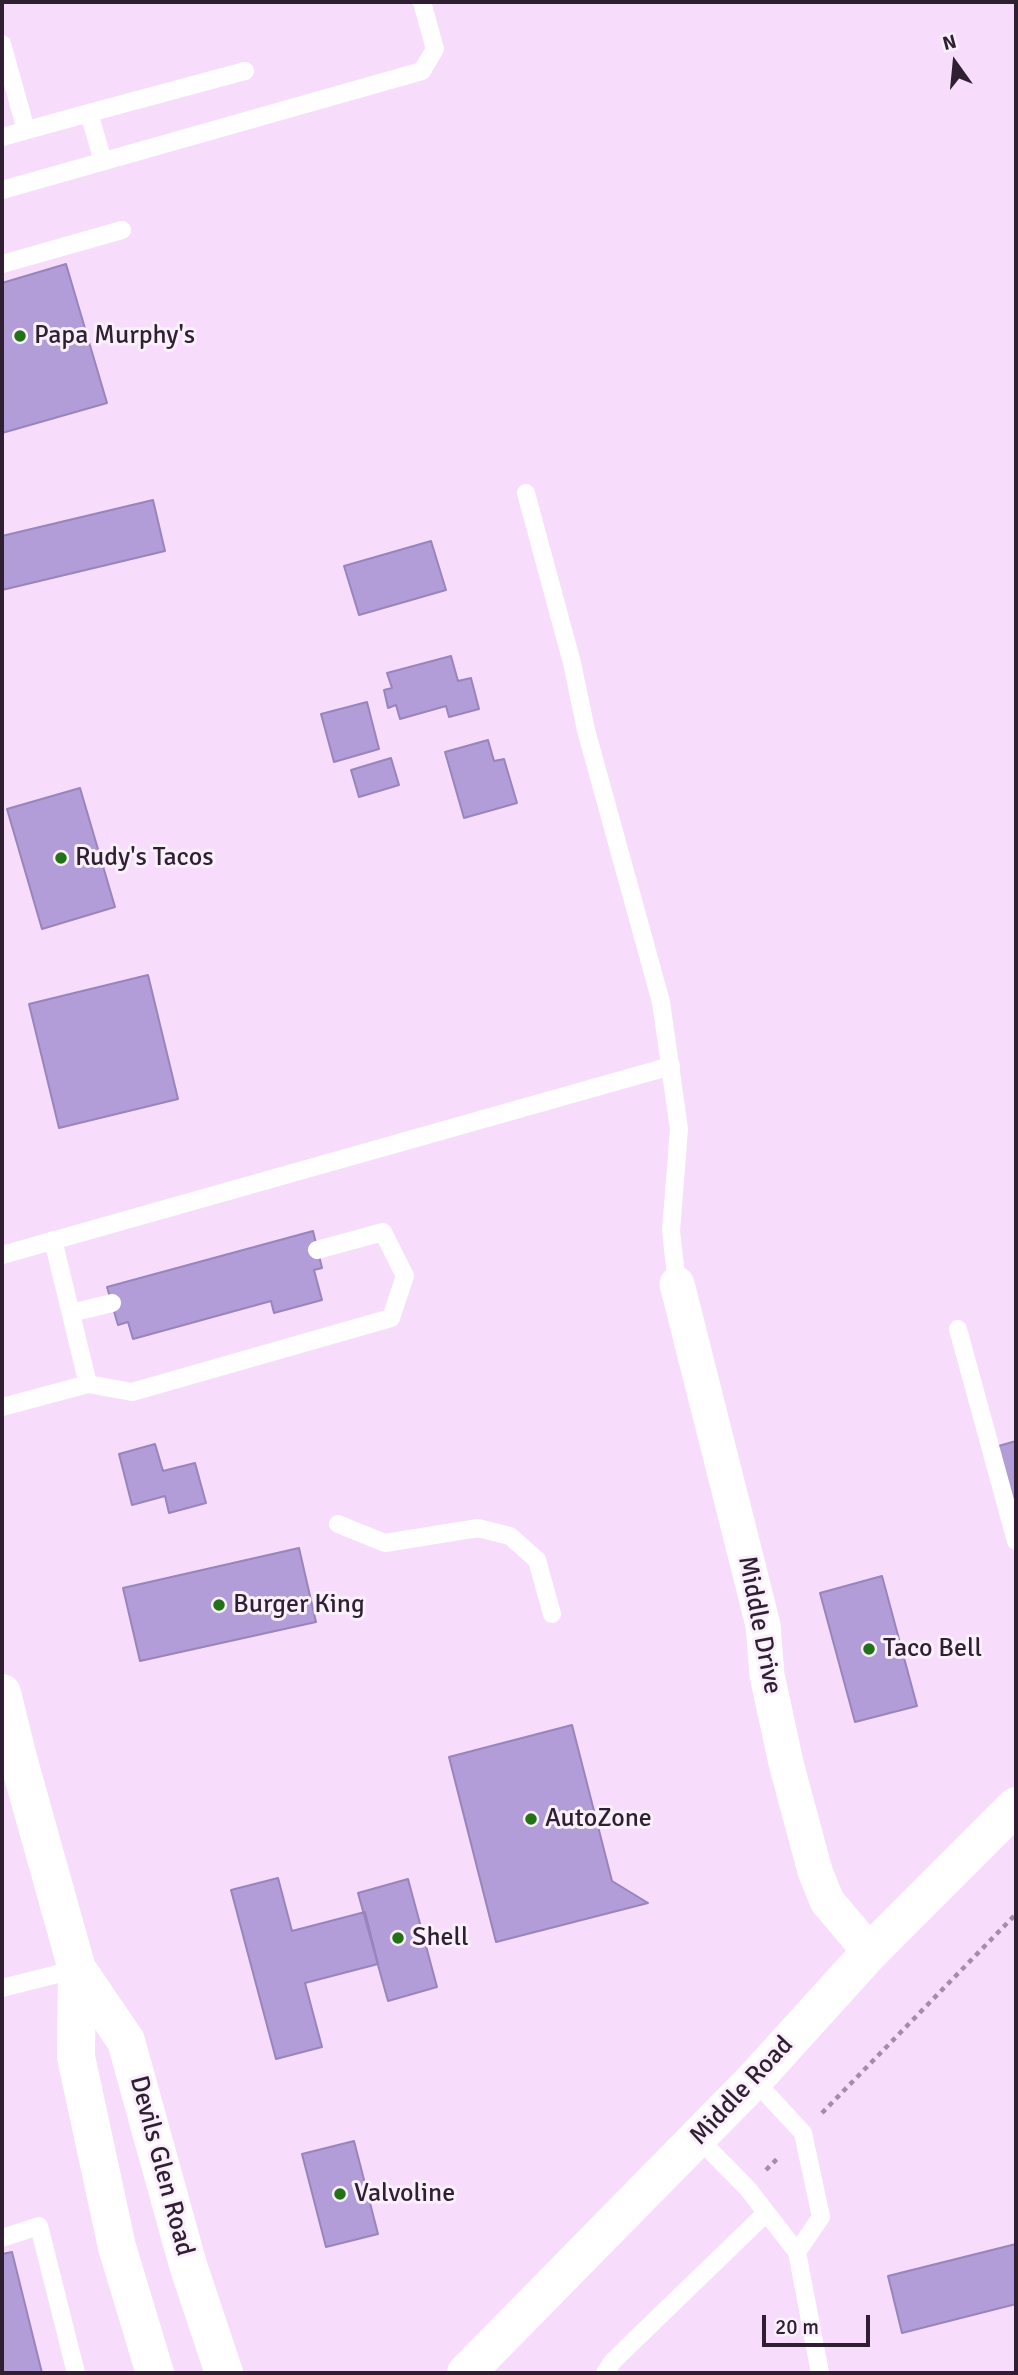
<!DOCTYPE html>
<style>
body{margin:0}
#map{position:relative;width:1018px;height:2375px;overflow:hidden;background:#f7dcfc;font-family:Signika,sans-serif}
canvas{display:block}
.frame{position:absolute;inset:0;border:4px solid #301f33;pointer-events:none}
.north{position:absolute;left:920px;top:28px;width:70px;height:70px;-webkit-text-stroke:5px #f9f0fb;paint-order:stroke;rotate:345deg;font-size:19px;font-weight:700;line-height:28px;text-align:center;color:#301f33}
.north::after{content:'';display:block;margin:auto;width:24px;height:32px;background:#301f33;clip-path:polygon(50% 0,100% 100%,50% 72%,0 100%)}
.scale{position:absolute;left:762px;top:2315px;width:108px;height:32px;box-sizing:border-box;border:4px solid #301f33;border-top:0;padding-left:9px;font-size:21px;line-height:24px;white-space:nowrap;color:#301f33;-webkit-text-stroke:5px #f9f0fb;paint-order:stroke}
</style>
<div id="map">
<canvas width="1018" height="2375"></canvas>
<div class="frame"></div>
<div class="north">N</div>
<div class="scale">20 m</div>
</div>
<script>
const context = document.querySelector('canvas').getContext('2d');
context.lineJoin = 'round';
function paint(path, color) {
  context.fillStyle = color;
  context.fill(path, 'evenodd');
}
function stroke(path, color, width, dash) {
  context.strokeStyle = color;
  context.lineWidth = width;
  context.lineCap = dash ? 'butt' : 'round';
  context.setLineDash(dash || []);
  context.stroke(path);
}
function label(font, color, halo, rows, align = 'center') {
  context.font = font + ' Signika,sans-serif';
  context.lineWidth = 6;
  context.setLineDash([]);
  context.textBaseline = 'middle';
  context.strokeStyle = halo;
  context.fillStyle = color;
  for (const [text, x, y, turn = 0] of rows) {
    context.save();
    context.translate(x, y);
    context.rotate((+turn || 0) * Math.PI / 180);
    context.textAlign = isNaN(turn) ? turn : align;
    if (halo) context.strokeText(text, 0, 0);
    context.fillText(text, 0, 0);
    context.restore();
  }
}
const building = new Path2D(`
 M 66,264 L 107,403 L 2,433 L 2,283 Z
 M 153,500 L 165,551 L 2,590 L 2,536 Z
 M 431,541 L 446,590 L 359,615 L 344,566 Z
 M 451,656 L 458,681 L 471,678 L 479,709 L 449,717 L 446,706 L 400,719 L 396,705 L 388,708 L 384,690 L 392,688 L 387,673 Z
 M 367,702 L 379,749 L 334,762 L 321,714 Z
 M 488,740 L 494,761 L 504,759 L 517,803 L 464,818 L 445,752 Z
 M 391,758 L 399,785 L 359,797 L 351,770 Z
 M 80,788 L 115,907 L 42,929 L 7,809 Z
 M 148,975 L 178,1099 L 59,1128 L 29,1004 Z
 M 313,1231 L 322,1268 L 314,1270 L 322,1300 L 274,1313 L 271,1301 L 133,1339 L 128,1322 L 118,1325 L 107,1287 Z
 M 1016,1441 L 1016,1523 L 995,1447 Z
 M 155,1444 L 163,1471 L 195,1463 L 206,1503 L 169,1513 L 165,1496 L 132,1505 L 119,1454 Z
 M 299,1548 L 316,1622 L 140,1661 L 123,1588 Z
 M 882,1576 L 917,1706 L 855,1722 L 820,1593 Z
 M 572,1725 L 612,1881 L 648,1903 L 496,1942 L 449,1757 Z
 M 278,1878 L 292,1931 L 365,1912 L 378,1964 L 305,1983 L 322,2047 L 276,2059 L 231,1890 Z
 M 408,1879 L 437,1987 L 388,2001 L 358,1893 Z
 M 354,2141 L 378,2234 L 326,2247 L 302,2154 Z
 M 1016,2244 L 1016,2304 L 902,2333 L 888,2276 Z
 M 12,2252 L 42,2373 L 2,2373 L 2,2254 Z`);
paint(building, '#b39dd8');
stroke(building, '#9984bd', 2);
stroke(new Path2D(`
 M 822,2113 L 1016,1914
 M 766,2170 L 779,2157`), '#a48da8', 4.5, [5, 5]);
stroke(new Path2D(`
 M 2,44 L 26,130
 M 89,113 L 245,71
 M 2,137 L 89,113 L 103,161
 M 2,190 L 422,71 L 435,49 L 422,2
 M 2,264 L 122,230
 M 526,493 L 572,663 L 586,730 L 661,1002 L 679,1129 L 671,1231 L 677,1284
 M 2,1255 L 671,1066
 M 71,1313 L 112,1303
 M 958,1329 L 1016,1541
 M 88,1384 L 132,1392 L 391,1318 L 405,1276 L 383,1232 L 317,1250
 M 2,1407 L 88,1384 L 53,1240
 M 338,1524 L 385,1543 L 478,1528 L 510,1536 L 537,1560 L 552,1614
 M 2,1988 L 77,1969
 M 754,2080 L 803,2133 L 821,2217 L 797,2252
 M 698,2138 L 748,2189 L 797,2252 L 820,2373
 M 2,2238 L 39,2226 L 76,2373
 M 605,2373 L 613,2361 L 766,2213`), '#fff', 18);
stroke(new Path2D(`
 M 677,1284 L 763,1625 L 767,1675 L 786,1763 L 815,1871 L 827,1901 L 870,1952`), '#fff', 35);
stroke(new Path2D(`
 M 2,1693 L 18,1758 L 77,1969 L 76,2057 L 117,2247 L 155,2373
 M 77,1969 L 126,2041 L 188,2265 L 224,2373
 M 466,2373 L 754,2080 L 870,1952 L 1016,1806`), '#fff', 38);
for (const [x, y, r, color] of [
 [20,336,7,"#247218"],
 [61,858,7,"#247218"],
 [219,1605,7,"#247218"],
 [869,1649,7,"#247218"],
 [531,1819,7,"#247218"],
 [398,1938,7,"#247218"],
 [340,2194,7,"#247218"]
]) {
  const dot = new Path2D();
  dot.arc(x, y, r, 0, 2 * Math.PI);
  context.fillStyle = color;
  context.fill(dot);
  stroke(dot, '#f9f0fb', 2.5);
}
label('26px', '#301f33', '#f9f0fb', [
 ["Papa Murphy's",34,336],
 ["Rudy's Tacos",75,858],
 ["Burger King",233,1605],
 ["Taco Bell",883,1649],
 ["AutoZone",545,1819],
 ["Shell",412,1938],
 ["Valvoline",354,2194]
], 'left');
label('26px', '#301f33', '#f9f0fb', [
 ["Middle Drive",759,1625,79],
 ["Middle Road",742,2091,-47],
 ["Devils Glen Road",161,2166,75]
]);
</script>
